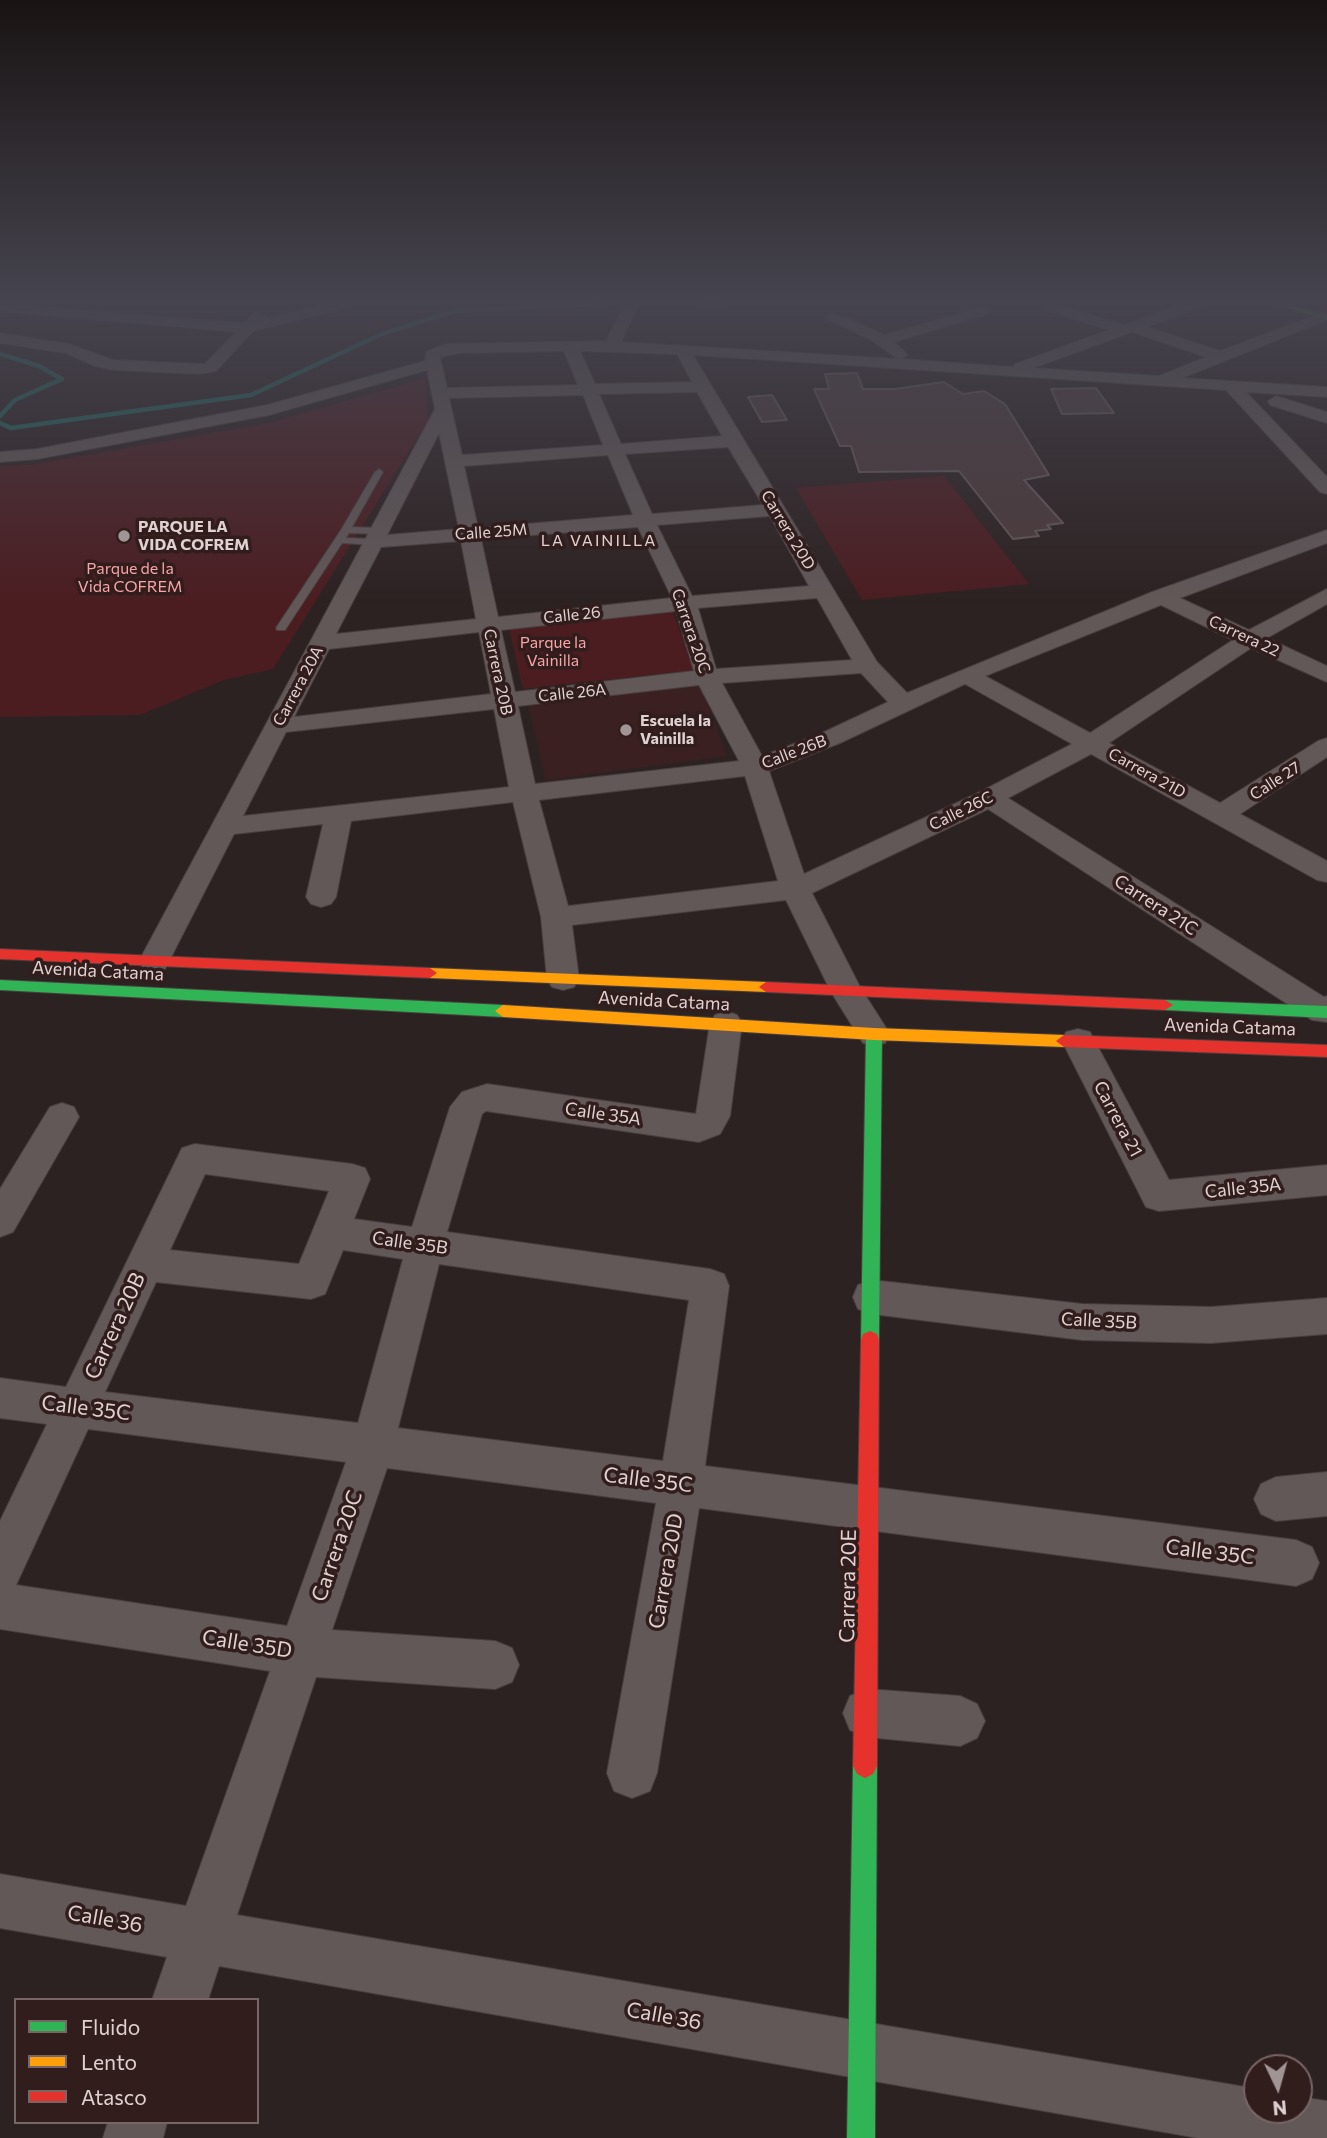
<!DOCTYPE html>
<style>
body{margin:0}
#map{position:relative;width:1327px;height:2138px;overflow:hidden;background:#2d2222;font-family:Commissioner,sans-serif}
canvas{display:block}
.legend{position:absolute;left:14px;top:1998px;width:245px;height:126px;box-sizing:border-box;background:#321d1d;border:2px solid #786565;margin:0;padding:9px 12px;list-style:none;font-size:21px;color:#e0d1d1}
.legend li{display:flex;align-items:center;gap:14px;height:35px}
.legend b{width:35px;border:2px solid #786565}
.north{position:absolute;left:1243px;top:2054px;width:70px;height:70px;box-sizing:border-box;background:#321d1d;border:2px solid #786565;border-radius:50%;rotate:175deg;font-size:19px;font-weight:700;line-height:28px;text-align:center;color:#e0d1d1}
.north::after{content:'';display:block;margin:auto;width:24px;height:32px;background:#a19494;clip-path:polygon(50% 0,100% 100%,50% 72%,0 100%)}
</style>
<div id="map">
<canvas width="1327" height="2138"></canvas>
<ul class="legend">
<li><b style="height:9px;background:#30b455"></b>Fluido</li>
<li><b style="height:9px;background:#ff9f0a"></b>Lento</li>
<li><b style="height:9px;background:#e5322d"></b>Atasco</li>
</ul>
<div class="north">N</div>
</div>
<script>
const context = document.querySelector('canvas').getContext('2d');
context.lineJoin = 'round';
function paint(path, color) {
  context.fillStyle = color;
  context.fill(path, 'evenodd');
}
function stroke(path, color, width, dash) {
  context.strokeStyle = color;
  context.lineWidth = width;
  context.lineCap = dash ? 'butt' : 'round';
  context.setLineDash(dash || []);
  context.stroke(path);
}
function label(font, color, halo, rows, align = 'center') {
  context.font = font + ' Commissioner,sans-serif';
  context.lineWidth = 7;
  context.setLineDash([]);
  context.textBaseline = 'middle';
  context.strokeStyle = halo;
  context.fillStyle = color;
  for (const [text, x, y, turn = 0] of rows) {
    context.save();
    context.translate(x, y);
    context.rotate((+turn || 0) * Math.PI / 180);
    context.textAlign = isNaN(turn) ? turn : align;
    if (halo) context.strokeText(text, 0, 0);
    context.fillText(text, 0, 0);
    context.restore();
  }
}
paint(new Path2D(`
 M 700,684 L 727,756 L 546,780 L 528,704 Z`), '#3b2022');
paint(new Path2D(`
 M 426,378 L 428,421 L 273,669 L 224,680 L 140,715 L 0,717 L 0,466 L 36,464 L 269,423 Z
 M 944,476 L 1029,584 L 862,600 L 796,488 Z
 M 670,606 L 696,670 L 523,689 L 508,624 Z`), '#4b1d21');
stroke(new Path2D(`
 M 704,304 L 719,304
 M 0,354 L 39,366 L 62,379 L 15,400 L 0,416
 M 0,423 L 11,428 L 251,395 L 382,334 L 455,311 L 602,304`), '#1e655a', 4.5);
const building = new Path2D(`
 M 857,373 L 863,389 L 894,389 L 944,382 L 963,394 L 984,391 L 1005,404 L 1049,475 L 1024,480 L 1063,523 L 1047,525 L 1051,529 L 1035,531 L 1039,536 L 1013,539 L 959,471 L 859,472 L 851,446 L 840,446 L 814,389 L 829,389 L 825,374 Z
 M 1096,388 L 1114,413 L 1062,414 L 1051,389 Z
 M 772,395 L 787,420 L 762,422 L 748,397 Z`);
paint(building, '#4c3a3b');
stroke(building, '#625858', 2);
const lane = new Path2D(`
 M 379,469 L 383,472 L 352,527 L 379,528 L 384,531 L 379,534 L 349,533 L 346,538 L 373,539 L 378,542 L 373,545 L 342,543 L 285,630 L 277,630 L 276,628 L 341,530 L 375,472 Z`);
const street = new Path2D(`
 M 0,304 L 244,323 L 254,313 L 259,312 L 266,316 L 264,319 L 328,304 L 351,304 L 349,307 L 253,331 L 216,371 L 200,374 L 113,370 L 95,366 L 65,353 L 0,343 L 0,333 L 69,344 L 113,360 L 200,364 L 205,364 L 236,332 L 0,311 Z
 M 625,304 L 639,304 L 621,342 L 898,359 L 871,340 L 825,318 L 827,315 L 832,314 L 847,318 L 884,335 L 983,307 L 988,308 L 990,311 L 988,314 L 894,342 L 908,355 L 901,359 L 1013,367 L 1015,364 L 1109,330 L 1043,309 L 1042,304 L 1055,304 L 1124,325 L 1182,304 L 1202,304 L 1200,307 L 1147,327 L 1220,351 L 1327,311 L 1327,320 L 1182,378 L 1327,387 L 1327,397 L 1246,392 L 1327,477 L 1327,494 L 1320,492 L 1226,390 L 693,355 L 877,662 L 907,693 L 1152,592 L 1327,530 L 1327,543 L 1180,598 L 1249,630 L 1327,589 L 1327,604 L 1267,638 L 1327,666 L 1327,682 L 1251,648 L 1109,743 L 1220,803 L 1318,741 L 1327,738 L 1327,757 L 1240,814 L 1327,861 L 1327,882 L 1317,880 L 1091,754 L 1008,798 L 1324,997 L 1327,996 L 1327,1022 L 1312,1020 L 988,809 L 812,893 L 860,987 L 890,1034 L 885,1043 L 874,1046 L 863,1043 L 831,992 L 786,900 L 572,925 L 579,979 L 574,987 L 563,990 L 552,987 L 547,979 L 541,917 L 513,802 L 351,821 L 336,897 L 331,904 L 321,907 L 311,904 L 306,897 L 323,824 L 234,834 L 165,969 L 154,972 L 143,969 L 139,961 L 435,409 L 427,370 L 269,415 L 37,459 L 0,462 L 0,452 L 37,449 L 267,405 L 425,361 L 426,352 L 445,344 L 606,341 ZM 1132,332 L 1206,357 L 1159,376 L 1033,368 ZM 564,351 L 578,385 L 447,388 L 440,357 L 459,353 ZM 580,351 L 677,354 L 692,382 L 595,384 ZM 697,392 L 722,436 L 621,444 L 599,394 ZM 583,395 L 603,445 L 462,455 L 449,398 ZM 439,433 L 459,529 L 387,535 ZM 728,447 L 763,505 L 652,514 L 625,454 ZM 608,455 L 633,515 L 478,528 L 464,466 ZM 770,516 L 809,586 L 692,596 L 657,525 ZM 638,527 L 672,598 L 498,617 L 481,539 ZM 461,541 L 476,619 L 336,634 L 381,547 ZM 817,598 L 852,660 L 716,669 L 698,608 ZM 1161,605 L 1233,640 L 1090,733 L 985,676 ZM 676,611 L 694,671 L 515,692 L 501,630 ZM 479,632 L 491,694 L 294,717 L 329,649 ZM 861,673 L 888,702 L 822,733 L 762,756 L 722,683 ZM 965,684 L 1072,744 L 980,792 L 804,874 L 769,771 L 840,743 ZM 699,685 L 739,761 L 535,784 L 518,706 ZM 494,709 L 509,787 L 243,816 L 286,732 ZM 745,776 L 778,881 L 568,906 L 539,800 Z
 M 1276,396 L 1327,412 L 1327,423 L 1270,405 L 1268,401 Z
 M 726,1011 L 737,1015 L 742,1023 L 730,1116 L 720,1134 L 699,1142 L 486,1111 L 482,1114 L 447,1232 L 710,1269 L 724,1274 L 729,1286 L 705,1466 L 1296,1540 L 1312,1547 L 1319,1563 L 1312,1579 L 1296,1586 L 699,1508 L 657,1773 L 650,1791 L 632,1798 L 614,1791 L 607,1773 L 656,1503 L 387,1468 L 332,1630 L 495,1641 L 512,1648 L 519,1665 L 512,1682 L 495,1689 L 316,1677 L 237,1915 L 1257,2089 L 1257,2110 L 1299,2110 L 1299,2097 L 1327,2101 L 1327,2138 L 1198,2138 L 219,1966 L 208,2000 L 152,2000 L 167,1957 L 0,1928 L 0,1874 L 186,1906 L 270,1671 L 0,1629 L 0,1521 L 47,1424 L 0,1418 L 0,1378 L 66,1387 L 182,1148 L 195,1144 L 352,1164 L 365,1168 L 370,1179 L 354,1219 L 412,1227 L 450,1107 L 462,1092 L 487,1084 L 696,1114 L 710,1023 L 715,1015 ZM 205,1174 L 329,1191 L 299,1264 L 170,1250 ZM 343,1250 L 403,1259 L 358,1423 L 105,1392 L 156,1282 L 311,1299 L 325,1294 ZM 439,1264 L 689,1300 L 663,1461 L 398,1428 ZM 88,1429 L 346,1462 L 287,1626 L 16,1585 Z
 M 1078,1029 L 1090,1032 L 1169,1180 L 1327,1165 L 1327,1195 L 1159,1211 L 1146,1207 L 1062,1041 L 1066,1032 Z
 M 62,1103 L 74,1107 L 79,1117 L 13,1232 L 0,1237 L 0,1189 L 50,1107 Z
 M 872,1280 L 1082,1304 L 1211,1307 L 1327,1298 L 1327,1334 L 1211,1343 L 1082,1340 L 872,1314 L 858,1309 L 853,1297 L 858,1285 Z
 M 1327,1472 L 1327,1516 L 1276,1521 L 1261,1514 L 1254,1499 L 1261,1484 L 1276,1477 Z
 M 867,1689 L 960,1696 L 977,1704 L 985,1721 L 977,1738 L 960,1746 L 867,1737 L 850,1730 L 843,1713 L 850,1696 Z
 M 108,2122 L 167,2122 L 163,2138 L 103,2138 Z`);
const fast = new Path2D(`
 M 1276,304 L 1285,304 L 1327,316 L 1327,320 Z
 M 0,980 L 503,1005 L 511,1011 L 503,1017 L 0,990 Z
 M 1165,1000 L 1327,1006 L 1327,1018 L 1165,1010 L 1157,1005 Z
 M 874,1028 L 882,1034 L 879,1340 L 877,1346 L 870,1349 L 863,1346 L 861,1340 L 866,1034 Z
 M 865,1754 L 873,1758 L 877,1766 L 875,2138 L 847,2138 L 853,1766 L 857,1758 Z`);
const slow = new Path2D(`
 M 430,968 L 766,982 L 773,987 L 766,992 L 430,978 L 423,973 Z
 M 503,1005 L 874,1028 L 1064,1035 L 1072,1041 L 1064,1047 L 874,1040 L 503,1017 L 495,1011 Z`);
const jam = new Path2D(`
 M 0,949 L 430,968 L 437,973 L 430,978 L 0,959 Z
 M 766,982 L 1165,1000 L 1173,1005 L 1165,1010 L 766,992 L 759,987 Z
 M 1064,1035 L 1327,1045 L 1327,1057 L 1064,1047 L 1056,1041 Z
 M 870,1331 L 877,1334 L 879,1340 L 877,1766 L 873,1774 L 865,1778 L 857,1774 L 853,1766 L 861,1340 L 863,1334 Z`);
stroke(lane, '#493f3f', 2);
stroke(street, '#493f3f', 2);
stroke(fast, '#493f3f', 2);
stroke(slow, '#493f3f', 2);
stroke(jam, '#493f3f', 2);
paint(lane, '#625858');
paint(street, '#625858');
paint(fast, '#30b455');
paint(slow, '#ff9f0a');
paint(jam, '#e5322d');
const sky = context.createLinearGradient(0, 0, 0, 603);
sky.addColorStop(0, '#191313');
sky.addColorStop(0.5, '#46444f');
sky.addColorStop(1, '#46444f00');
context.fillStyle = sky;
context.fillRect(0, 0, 1327, 603);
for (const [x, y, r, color] of [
 [124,536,7,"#a19494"],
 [626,730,7,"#a19494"]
]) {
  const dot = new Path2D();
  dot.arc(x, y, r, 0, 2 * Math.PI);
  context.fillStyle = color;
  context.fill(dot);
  stroke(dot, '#321d1d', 2.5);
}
label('bold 16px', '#e0d1d1', '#321d1d', [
 ["PARQUE LA",138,527],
 ["VIDA COFREM",138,545],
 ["Escuela la",640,721],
 ["Vainilla",640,739]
], 'left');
label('16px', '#e0d1d1', '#321d1d', [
 ["Carrera 20D",788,530,59],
 ["Calle 25M",491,532,-4],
 ["Calle 26",572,615,-6],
 ["Carrera 20C",691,631,71],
 ["Carrera 22",1244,636,25],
 ["Carrera 20B",498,672,78],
 ["Carrera 20A",298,686,-62],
 ["Calle 26A",572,693,-6],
 ["Calle 26B",794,752,-21],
 ["Carrera 21D",1147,773,29],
 ["Calle 27",1275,781,-33],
 ["Calle 26C",961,811,-26]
]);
context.letterSpacing = '2px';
label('16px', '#e0d1d1', '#321d1d', [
 ["LA VAINILLA",599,541]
]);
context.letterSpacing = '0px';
label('16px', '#f8a3a6', '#321d1d', [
 ["Parque de la",130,569],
 ["Vida COFREM",130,587],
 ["Parque la",553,643],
 ["Vainilla",553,661]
]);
label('18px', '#e0d1d1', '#321d1d', [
 ["Carrera 21C",1156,905,33],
 ["Avenida Catama",98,971,3],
 ["Avenida Catama",664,1001,3],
 ["Avenida Catama",1230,1027,2],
 ["Calle 35A",603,1114,8],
 ["Carrera 21",1118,1119,62],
 ["Calle 35A",1243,1188,-6],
 ["Calle 35B",410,1243,8],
 ["Calle 35B",1099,1321,3]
]);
label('21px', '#e0d1d1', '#321d1d', [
 ["Carrera 20B",115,1326,-65],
 ["Calle 35C",86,1408,7],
 ["Calle 35C",648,1480,7],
 ["Carrera 20C",337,1546,-71],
 ["Calle 35C",1210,1552,7],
 ["Carrera 20D",666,1571,-80],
 ["Carrera 20E",848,1586,-89],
 ["Calle 35D",247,1644,9],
 ["Calle 36",105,1919,10],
 ["Calle 36",664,2016,10]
]);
</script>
